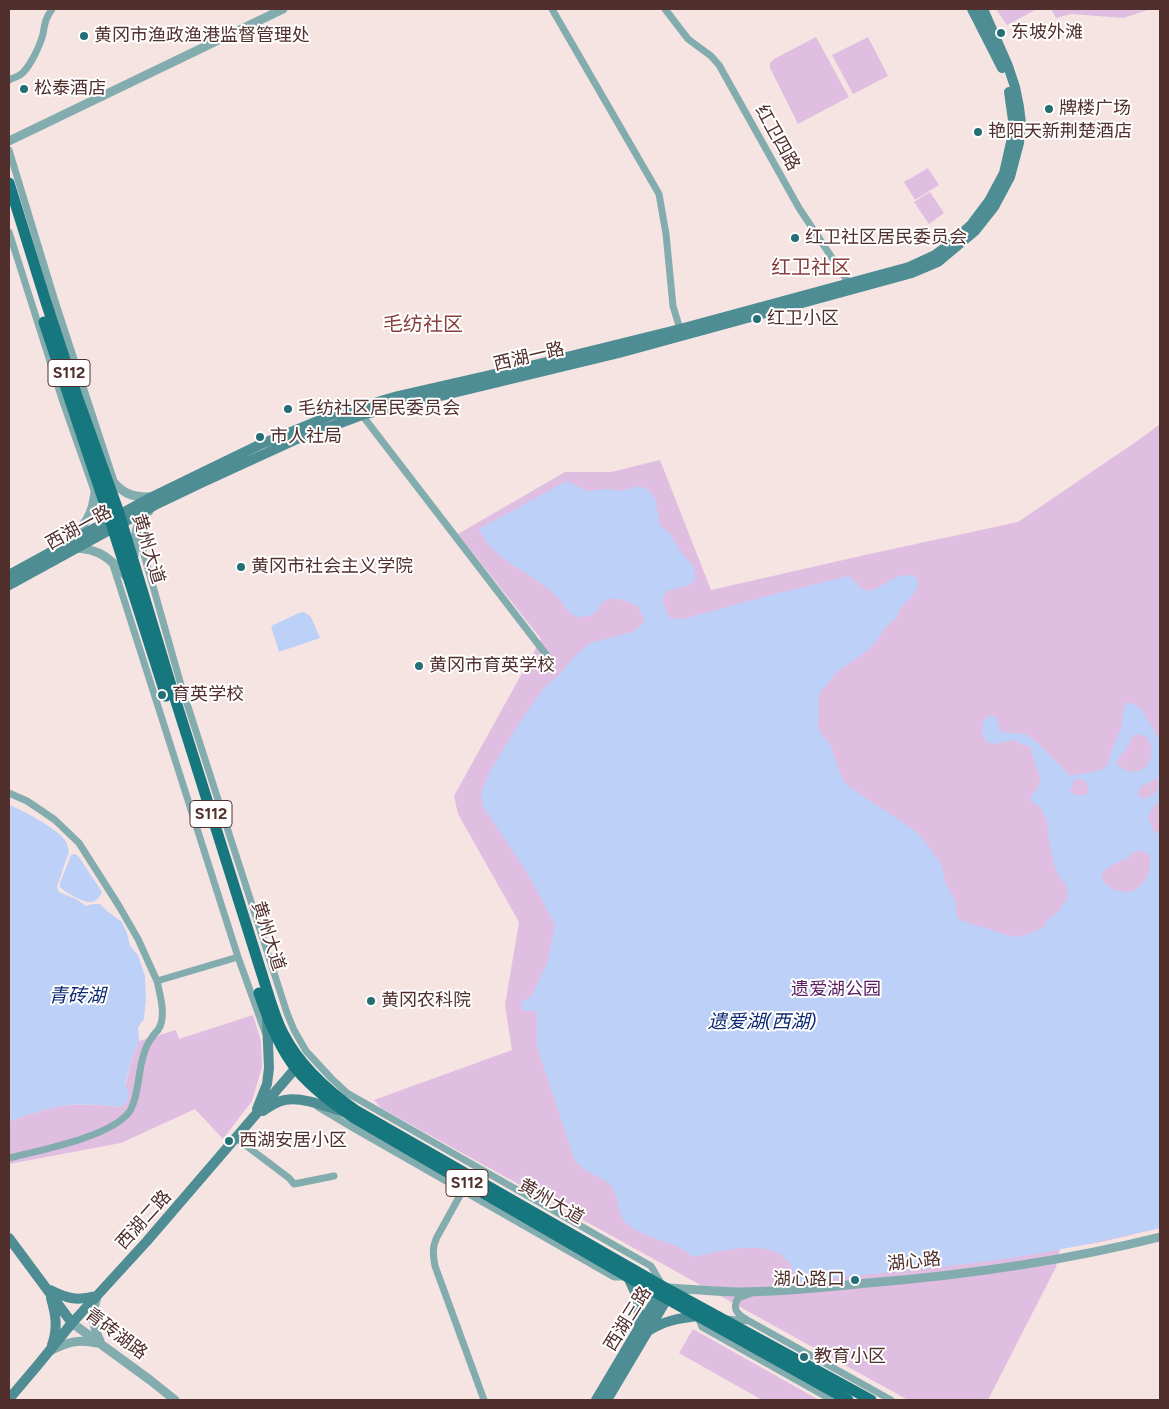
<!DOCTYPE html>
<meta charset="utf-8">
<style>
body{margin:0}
#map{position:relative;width:1169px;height:1409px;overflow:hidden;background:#f6e4e2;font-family:Figtree,sans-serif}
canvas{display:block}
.frame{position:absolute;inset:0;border:10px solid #512f2d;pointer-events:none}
</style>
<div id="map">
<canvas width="1169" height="1409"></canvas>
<div class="frame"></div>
</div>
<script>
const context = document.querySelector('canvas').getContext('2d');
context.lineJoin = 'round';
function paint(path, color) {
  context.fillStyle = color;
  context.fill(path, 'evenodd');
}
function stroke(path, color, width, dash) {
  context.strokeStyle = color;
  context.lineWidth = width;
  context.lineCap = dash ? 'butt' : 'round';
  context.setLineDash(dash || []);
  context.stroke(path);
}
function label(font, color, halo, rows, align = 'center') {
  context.font = font + ' Figtree,"Noto Sans SC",sans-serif';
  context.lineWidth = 4;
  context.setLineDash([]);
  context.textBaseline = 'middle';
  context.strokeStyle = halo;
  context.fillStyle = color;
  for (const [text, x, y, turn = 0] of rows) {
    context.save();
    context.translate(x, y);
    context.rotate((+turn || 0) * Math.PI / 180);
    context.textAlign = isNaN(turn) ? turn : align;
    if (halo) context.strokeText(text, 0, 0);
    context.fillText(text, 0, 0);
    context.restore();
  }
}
paint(new Path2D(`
 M 996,9 L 1037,9 L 1007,25 Z
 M 1051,9 L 1151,9 L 1123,18 L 1071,14 L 1056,18 Z
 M 816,37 L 849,97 L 798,124 L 770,68 L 770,63 L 774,59 Z
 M 868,37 L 888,76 L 853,94 L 832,55 Z
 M 928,168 L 939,185 L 915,200 L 904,182 Z
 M 930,192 L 944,213 L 929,224 L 914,202 Z
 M 1160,424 L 1160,1228 L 1101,1242 L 1060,1249 L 1056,1267 L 988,1400 L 908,1400 L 381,1108 L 374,1100 L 512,1050 L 505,1005 L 519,922 L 458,814 L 454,796 L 541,639 L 458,534 L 565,472 L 611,472 L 660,460 L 711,590 L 874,553 L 1018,522 L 1140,439 Z
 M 253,1015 L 261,1041 L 262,1067 L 252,1101 L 223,1139 L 195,1109 L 121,1143 L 9,1164 L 9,1121 C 26,1116 43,1109 62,1106 C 80,1103 101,1105 120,1107 L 132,1058 L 139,1041 L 176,1030 L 179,1039 Z
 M 693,1329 L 819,1400 L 762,1400 L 679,1353 Z`), '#dfbee2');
paint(new Path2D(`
 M 567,481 L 587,491 L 607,489 L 622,491 L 639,486 L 649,490 L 655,499 L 660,525 L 671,535 L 680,551 L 693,566 L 696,579 L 690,585 L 666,591 L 662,601 L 670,619 L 683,619 L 771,595 L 849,576 L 862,589 L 871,591 C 888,583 896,572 915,576 L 919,582 L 915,592 L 901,608 L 895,619 L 885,628 L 878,639 L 868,650 L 837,672 L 819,694 L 818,729 L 830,744 L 842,779 L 848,786 L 917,832 L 935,855 L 942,866 L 945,882 L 956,902 L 956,914 L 960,920 L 1012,937 L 1030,934 L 1045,926 L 1047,920 L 1058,912 L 1068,897 L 1067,886 L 1058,875 L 1053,861 L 1049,839 L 1047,822 L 1041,808 L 1031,801 L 1031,795 L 1037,789 L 1041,781 L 1030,747 L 1013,740 L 995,744 L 987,742 L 982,734 L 983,721 L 988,716 L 995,716 L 1001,732 L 1026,734 L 1039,744 L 1070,776 L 1102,770 L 1108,764 L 1114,744 L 1122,725 L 1123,711 L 1126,703 L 1133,703 L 1140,708 L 1160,740 L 1160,801 L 1152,808 L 1148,818 L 1154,832 L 1160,833 L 1160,1228 C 1111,1239 1061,1250 1011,1258 C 940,1268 869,1274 798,1282 C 795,1273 792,1266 786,1259 C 767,1238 717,1252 693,1257 C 674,1240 647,1240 627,1224 C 617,1216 620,1198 611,1186 C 604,1177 590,1175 582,1168 C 579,1165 577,1162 574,1159 L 537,1046 L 537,1011 L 524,1011 L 520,1002 L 531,997 L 547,963 L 555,925 L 532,881 L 509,845 L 483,807 L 481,793 L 489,773 L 515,730 L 542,690 L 560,674 L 574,657 L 590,643 L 633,632 L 645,622 L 639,607 C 629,602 614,594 603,602 C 600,604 599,609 597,611 C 594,614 586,617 583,617 C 570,618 566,607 559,599 C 537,574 492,561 479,529 ZM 1135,734 L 1139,734 L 1148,738 C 1160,762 1138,784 1116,764 C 1118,757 1122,755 1126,749 C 1129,743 1131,739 1135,734 ZM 1078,779 L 1085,781 L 1088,788 L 1088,793 C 1083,796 1075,796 1070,792 L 1074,780 ZM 1155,779 L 1158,780 C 1160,791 1151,799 1140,798 L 1138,793 L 1140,787 ZM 1137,851 L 1141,851 L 1149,855 C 1154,870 1144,885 1131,892 C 1119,892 1105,889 1101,876 C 1106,866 1119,862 1128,858 L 1130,854 Z
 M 304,612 L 311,617 L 320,638 L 279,652 L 271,626 L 299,613 Z
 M 9,805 C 23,810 56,828 65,840 C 67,843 68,848 69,851 L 57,887 L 59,892 L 76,899 L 86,906 L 93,904 L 100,904 L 107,911 L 122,922 L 127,933 L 130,946 L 138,955 L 145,976 L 146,998 L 144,1019 L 138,1027 L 139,1041 L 132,1058 L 125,1084 L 129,1092 L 127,1102 L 120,1107 C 101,1105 80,1103 62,1106 C 43,1109 26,1116 9,1121 Z
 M 75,854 L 79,857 L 102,892 C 100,897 96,902 90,902 C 82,902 65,892 60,887 L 60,883 L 71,855 Z`), '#bcd0f8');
stroke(new Path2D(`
 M 552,9 L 659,194 L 666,234 L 673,306 L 680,329
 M 665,9 L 688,39 L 711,56 L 719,65 L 799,208 L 850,285
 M 9,80 C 12,78 17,77 20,75 C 29,69 40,46 43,34 C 45,23 45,19 52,9
 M 9,150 L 55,301 L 115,484
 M 9,232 L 62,399 L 95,493
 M 362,415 L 548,657
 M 137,530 L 181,685 L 287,1013 L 294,1030 L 306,1051 L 331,1078 L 347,1093 L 651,1266 L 661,1283
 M 112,562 L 238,957 L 265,1032
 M 9,793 L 27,801 L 42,811 L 55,820 L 79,843 L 119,906 L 138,939 L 157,981 L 238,957
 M 318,1107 L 355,1129 L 614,1277 L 625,1277
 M 236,1138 L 289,1178 L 294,1184 L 334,1176
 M 9,1158 C 37,1151 117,1136 131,1109 C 139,1093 138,1073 143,1057 C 145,1049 148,1042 153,1036 C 154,1034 156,1032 158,1030 C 167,1017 160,995 157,981
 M 463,1190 L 437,1237 C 432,1247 433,1255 435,1266 L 484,1400
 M 698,1317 L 702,1327 L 832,1400
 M 727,1319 L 749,1321 L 891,1400
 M 746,1319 C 737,1314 732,1309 738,1298 L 749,1294`), '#83acaf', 7);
stroke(new Path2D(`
 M 9,141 L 283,9
 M 108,476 C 121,492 130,498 152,497
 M 72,539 C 90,519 94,509 96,483
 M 75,548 C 101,549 110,559 127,577
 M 134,556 C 135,536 134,525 149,511
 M 668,1288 C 692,1289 716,1292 740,1292 C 782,1292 826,1287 868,1283 C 967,1275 1064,1261 1160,1237
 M 97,1296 C 92,1315 92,1324 100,1341
 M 72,1323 L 150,1380 L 175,1400
 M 50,1351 C 67,1342 78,1339 97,1343`), '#83acaf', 9);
stroke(new Path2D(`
 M 972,9 L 1002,68
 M 9,575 L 152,497 L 259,445 L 332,415 L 398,396 L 534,365 L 680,329 L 909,267 L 935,255 L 950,244 L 971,225 L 989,201 L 1004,173 L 1012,138 L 1013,120 L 1009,92
 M 9,585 L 155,505 L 201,483 L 297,439 L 362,415 L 619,353 L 912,273 L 938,262 L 975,231 L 994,207 L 1010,177 L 1019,143 L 1021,123 L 1019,107 L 1015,87 L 1008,66 L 983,9
 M 257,1109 L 267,1084 L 269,1068 L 267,1020
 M 263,1111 C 270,1106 277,1101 285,1100 C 301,1096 328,1107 344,1112
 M 9,1238 L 72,1323
 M 628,1277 L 638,1299 L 639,1326
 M 50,1290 C 68,1299 77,1301 96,1296
 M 51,1298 C 56,1315 58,1329 52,1345
 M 648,1331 C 664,1321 679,1318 698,1316
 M 9,1399 L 37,1366 L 72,1323 L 147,1241 L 300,1063
 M 596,1400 L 659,1294 L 665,1290
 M 607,1400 L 667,1299 L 667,1292`), '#4d8d93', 10);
stroke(new Path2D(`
 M 9,183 L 46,302 L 77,396 L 118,510 L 173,692 L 271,1003 C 275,1014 278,1025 284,1035 C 300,1066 327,1090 355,1110 L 662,1286 L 871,1400
 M 44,322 L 110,520 L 166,696
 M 259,993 C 268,1020 279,1048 297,1070 C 313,1089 334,1104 354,1118 L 628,1277 L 848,1400`), '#17777f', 11);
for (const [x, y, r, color] of [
 [1001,33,5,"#246e75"],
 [84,36,5,"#246e75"],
 [24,89,5,"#246e75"],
 [1049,109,5,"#246e75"],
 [978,132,5,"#246e75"],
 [795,238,5,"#246e75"],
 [757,319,5,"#246e75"],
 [288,409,5,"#246e75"],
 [260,437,5,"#246e75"],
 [241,567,5,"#246e75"],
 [419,666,5,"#246e75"],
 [162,695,5,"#246e75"],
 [371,1001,5,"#246e75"],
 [229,1141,5,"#246e75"],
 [855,1280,5,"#246e75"],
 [804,1357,5,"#246e75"]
]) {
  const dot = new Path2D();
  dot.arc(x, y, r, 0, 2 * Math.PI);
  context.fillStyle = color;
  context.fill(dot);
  stroke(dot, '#fff', 2);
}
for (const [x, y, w] of [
 [69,373,42],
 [211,814,42],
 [467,1183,42]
]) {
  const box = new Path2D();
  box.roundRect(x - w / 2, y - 13.5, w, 27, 4);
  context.fillStyle = '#fff';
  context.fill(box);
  stroke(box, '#512f2d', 1);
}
label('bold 16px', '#512f2d', null, [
 ["S112",69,373],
 ["S112",211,814],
 ["S112",467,1183]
]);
label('18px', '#512f2d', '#fff', [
 ["东坡外滩",1011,33],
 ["黄冈市渔政渔港监督管理处",94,36],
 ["松泰酒店",34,89],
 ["牌楼广场",1059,109],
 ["艳阳天新荆楚酒店",988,132],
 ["红卫社区居民委员会",805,238],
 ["红卫小区",767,319],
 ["毛纺社区居民委员会",298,409],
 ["市人社局",270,437],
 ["黄冈市社会主义学院",251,567],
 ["黄冈市育英学校",429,666],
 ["育英学校",172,695],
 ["黄冈农科院",381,1001],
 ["西湖安居小区",239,1141],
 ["湖心路口",845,1280,"right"],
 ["教育小区",814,1357]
], 'left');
label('18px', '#512f2d', '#fff', [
 ["红卫四路",777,138,61],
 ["西湖一路",529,357,-13],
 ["西湖一路",79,528,-29],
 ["黄州大道",148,549,73],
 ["黄州大道",268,936,72],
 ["黄州大道",551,1202,30],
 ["西湖二路",144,1220,-48],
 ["湖心路",914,1262,-6],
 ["西湖三路",628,1319,-58],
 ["青砖湖路",116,1334,37]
]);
label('18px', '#5a1d61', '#fff', [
 ["遗爱湖公园",836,990]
]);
label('italic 19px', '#0c2a71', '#fff', [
 ["青砖湖",77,996],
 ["遗爱湖(西湖)",762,1022]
]);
label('20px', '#873e3b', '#fff', [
 ["红卫社区",811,268],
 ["毛纺社区",423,325]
]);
</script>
